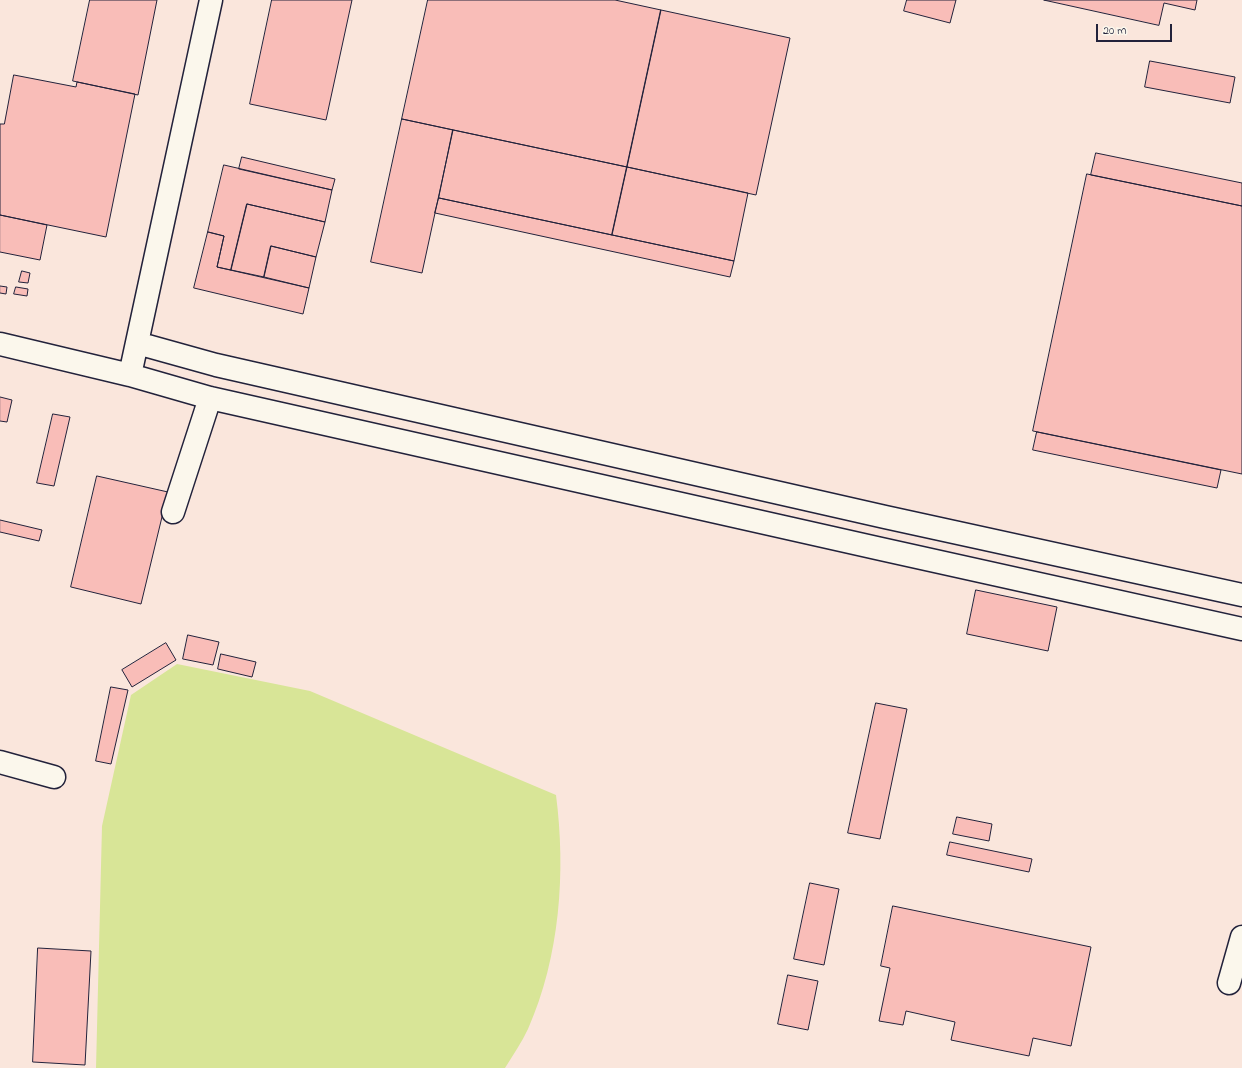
<!DOCTYPE html>
<style>
body{margin:0}
#map{position:relative;width:1242px;height:1068px;overflow:hidden;background:#fae6dc;font-family:"Indie Flower",sans-serif}
canvas{display:block}
.scale{position:absolute;left:1096px;top:24px;width:76px;height:18px;box-sizing:border-box;border:2px solid #22223b;border-top:0;padding-left:5px;font-size:12px;line-height:14px;white-space:nowrap;color:#22223b;-webkit-text-stroke:3px #fbf7ec;paint-order:stroke}
</style>
<div id="map">
<canvas width="1242" height="1068"></canvas>
<div class="scale">20 m</div>
</div>
<script>
const context = document.querySelector('canvas').getContext('2d');
context.lineJoin = 'round';
function paint(path, color) {
  context.fillStyle = color;
  context.fill(path, 'evenodd');
}
function stroke(path, color, width, dash) {
  context.strokeStyle = color;
  context.lineWidth = width;
  context.lineCap = dash ? 'butt' : 'round';
  context.setLineDash(dash || []);
  context.stroke(path);
}
paint(new Path2D(`
 M 177,664 L 310,691 L 556,795 C 566,872 560,957 528,1029 C 522,1042 513,1055 505,1068 L 96,1068 L 102,826 L 131,695 Z`), '#d8e597');
const building = new Path2D(`
 M 90,0 L 157,0 L 138,95 L 73,81 Z
 M 272,0 L 352,0 L 326,120 L 250,104 Z
 M 428,0 L 615,0 L 661,10 L 627,167 L 402,119 Z
 M 907,0 L 956,0 L 950,23 L 904,11 Z
 M 1044,0 L 1197,0 L 1195,10 L 1164,3 L 1159,25 Z
 M 661,10 L 790,38 L 756,195 L 627,167 Z
 M 1150,61 L 1235,77 L 1230,103 L 1145,87 Z
 M 14,75 L 76,87 L 77,82 L 135,94 L 106,237 L 0,215 L 0,124 L 4,124 Z
 M 402,119 L 453,130 L 422,273 L 371,262 Z
 M 453,130 L 627,167 L 612,235 L 439,198 Z
 M 1096,153 L 1242,183 L 1242,206 L 1091,175 Z
 M 242,157 L 335,179 L 332,190 L 239,169 Z
 M 224,165 L 332,190 L 325,222 L 247,204 L 231,270 L 217,267 L 224,236 L 208,232 Z
 M 627,167 L 748,193 L 734,261 L 612,235 Z
 M 1087,174 L 1242,206 L 1242,474 L 1033,431 Z
 M 439,198 L 734,261 L 730,277 L 435,213 Z
 M 247,204 L 325,222 L 316,257 L 271,246 L 264,277 L 231,270 Z
 M 0,215 L 47,225 L 40,260 L 0,252 Z
 M 208,232 L 224,236 L 217,267 L 309,288 L 303,314 L 194,288 Z
 M 271,246 L 316,257 L 309,288 L 264,277 Z
 M 22,271 L 30,273 L 28,283 L 19,282 Z
 M 0,286 L 7,287 L 6,294 L 0,293 Z
 M 16,287 L 28,289 L 27,296 L 14,294 Z
 M 0,397 L 12,400 L 7,422 L 0,421 Z
 M 53,414 L 70,417 L 54,486 L 37,483 Z
 M 1037,432 L 1221,470 L 1217,488 L 1033,450 Z
 M 97,476 L 168,492 L 141,604 L 71,587 Z
 M 0,520 L 42,530 L 39,541 L 0,532 Z
 M 976,590 L 1057,607 L 1048,651 L 967,634 Z
 M 188,635 L 219,642 L 213,665 L 183,659 Z
 M 166,643 L 176,660 L 132,687 L 122,670 Z
 M 221,654 L 256,662 L 252,677 L 218,669 Z
 M 111,687 L 128,690 L 111,764 L 96,761 Z
 M 876,703 L 907,709 L 880,839 L 848,833 Z
 M 957,817 L 992,824 L 989,841 L 953,834 Z
 M 950,842 L 1032,859 L 1029,872 L 947,855 Z
 M 810,883 L 839,889 L 824,965 L 794,959 Z
 M 893,906 L 1091,947 L 1071,1046 L 1033,1038 L 1029,1056 L 951,1040 L 955,1022 L 906,1011 L 903,1025 L 879,1021 L 890,968 L 881,966 Z
 M 38,948 L 91,951 L 85,1065 L 33,1062 Z
 M 788,975 L 818,981 L 808,1030 L 778,1024 Z`);
paint(building, '#f9bdb8');
stroke(building, '#22223b', 1);
const minor = new Path2D(`
 M 137,343 L 216,365 L 885,517 L 1242,595
 M 0,344 L 130,375 L 210,398 L 881,549 L 1242,629
 M 130,375 L 211,0
 M 173,512 L 210,398
 M 0,762 L 54,777
 M 1229,983 L 1242,937`);
stroke(minor, '#22223b', 25);
stroke(minor, '#fbf7ec', 22);
</script>
